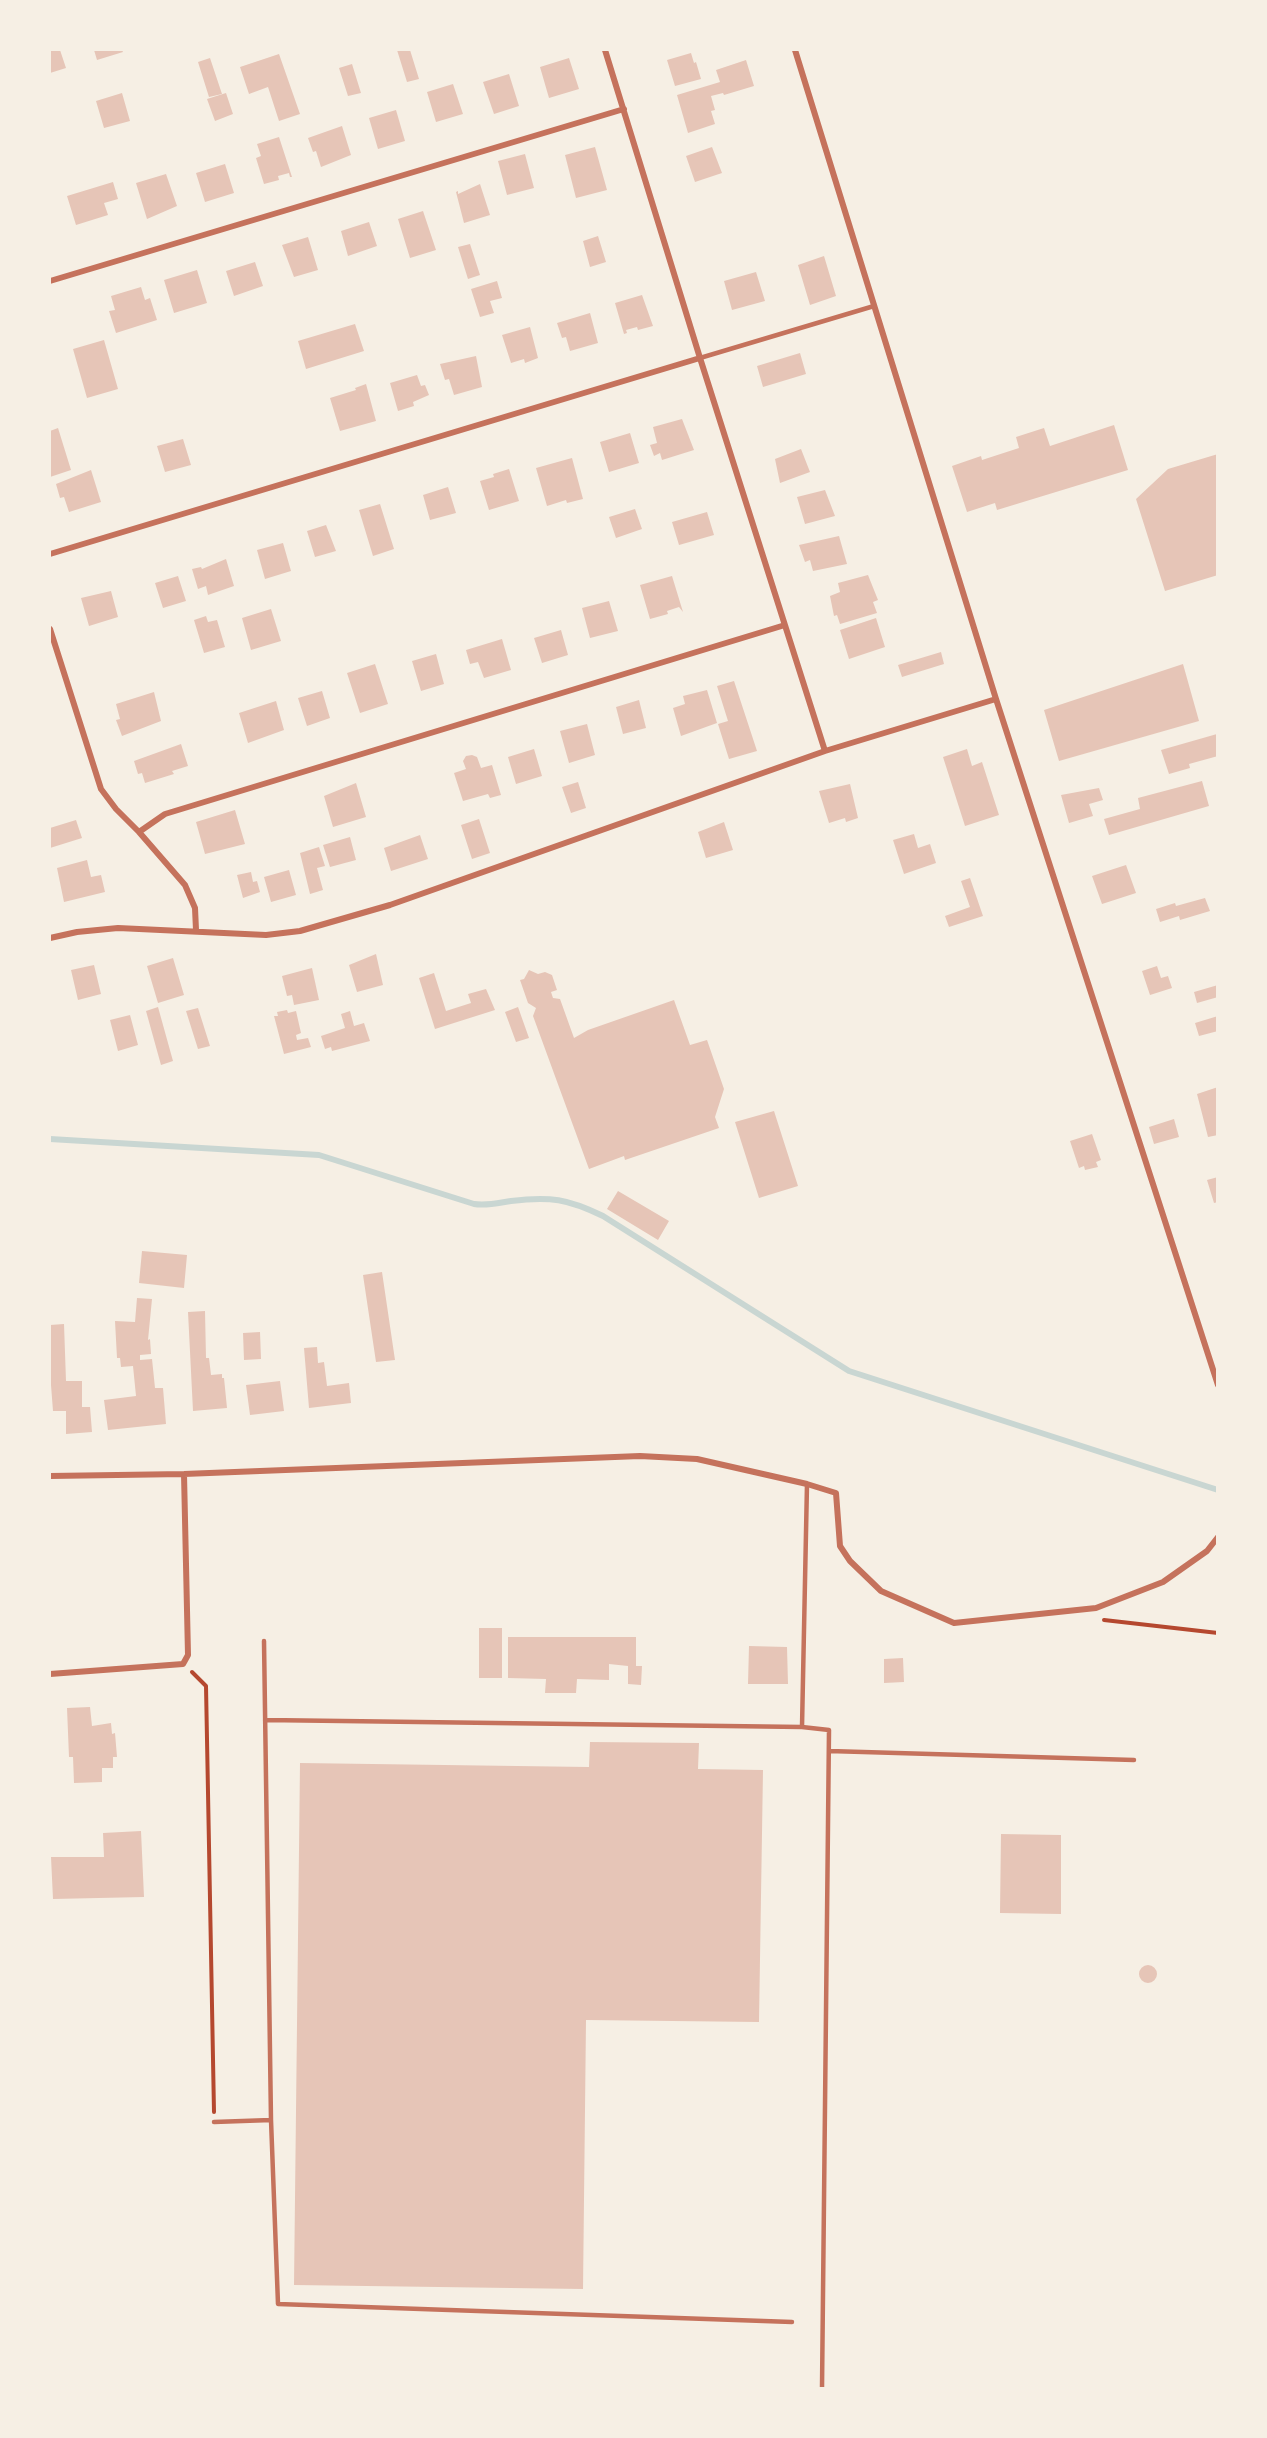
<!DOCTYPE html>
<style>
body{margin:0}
#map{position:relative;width:1267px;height:2438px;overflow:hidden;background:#f6efe4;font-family:"Asap Condensed",sans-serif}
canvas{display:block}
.frame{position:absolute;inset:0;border:51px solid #f6efe4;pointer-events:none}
</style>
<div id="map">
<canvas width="1267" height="2438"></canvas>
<div class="frame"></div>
</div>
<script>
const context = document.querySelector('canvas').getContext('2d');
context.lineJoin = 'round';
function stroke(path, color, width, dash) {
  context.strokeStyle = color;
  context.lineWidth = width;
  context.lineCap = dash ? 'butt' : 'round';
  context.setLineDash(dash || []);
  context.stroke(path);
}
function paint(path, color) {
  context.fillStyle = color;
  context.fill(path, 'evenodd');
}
stroke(new Path2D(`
 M 50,1139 L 319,1155 L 474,1204 C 487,1206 498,1203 511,1201 C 550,1196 568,1199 603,1216 L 849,1371 L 1218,1490`), '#c9d6d2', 6);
paint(new Path2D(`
 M 50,50 L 60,50 L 66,68 L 50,73 Z
 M 94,50 L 122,50 L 123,52 L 97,60 Z
 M 397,50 L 410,50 L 419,79 L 407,82 Z
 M 691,53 L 694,63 L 696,62 L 701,79 L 675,86 L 667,60 Z
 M 279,54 L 300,114 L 279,121 L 268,87 L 249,94 L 240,67 Z
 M 210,58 L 222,94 L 209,97 L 198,62 Z
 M 569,58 L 579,89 L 549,98 L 540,67 Z
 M 746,60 L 754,86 L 724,95 L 723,93 L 711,96 L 715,110 L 711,111 L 715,124 L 688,133 L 677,95 L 720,82 L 716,70 Z
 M 352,64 L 361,93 L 348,96 L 339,68 Z
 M 509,74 L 519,106 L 494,114 L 483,82 Z
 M 453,84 L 463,114 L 436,122 L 427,92 Z
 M 122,93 L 130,121 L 104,128 L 96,101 Z
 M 226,93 L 233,114 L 215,121 L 207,99 Z
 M 396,110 L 405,141 L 378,149 L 369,118 Z
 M 342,126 L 351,155 L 321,167 L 316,151 L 313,152 L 308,138 Z
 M 279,137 L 292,177 L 290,177 L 289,173 L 278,176 L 279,180 L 264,184 L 256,158 L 261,156 L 257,144 Z
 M 595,147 L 607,190 L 576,198 L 565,155 Z
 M 712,147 L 722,173 L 695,182 L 686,156 Z
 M 525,154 L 534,188 L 507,195 L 498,161 Z
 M 225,164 L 234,193 L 205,202 L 196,173 Z
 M 166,174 L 177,206 L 147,219 L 136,183 Z
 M 113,182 L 118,199 L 104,203 L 108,215 L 76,225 L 67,196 Z
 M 480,184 L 490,215 L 464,223 L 456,192 L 458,191 L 458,194 Z
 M 423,211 L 436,250 L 410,258 L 398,219 Z
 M 369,222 L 377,246 L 348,256 L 341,231 Z
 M 598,236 L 606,262 L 590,267 L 583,241 Z
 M 308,237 L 318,270 L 294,277 L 282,245 Z
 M 470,244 L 480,275 L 468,279 L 458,247 Z
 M 824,256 L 836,296 L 810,305 L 798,265 Z
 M 255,262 L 263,286 L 234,296 L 226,271 Z
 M 197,270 L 207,303 L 174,313 L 164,280 Z
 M 756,272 L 765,301 L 732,310 L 724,281 Z
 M 497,281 L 502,298 L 490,301 L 494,313 L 480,317 L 471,289 Z
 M 141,287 L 145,300 L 150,298 L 157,320 L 116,333 L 109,311 L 115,310 L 111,296 Z
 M 642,295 L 653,326 L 638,330 L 637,327 L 626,330 L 627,333 L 624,334 L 615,303 Z
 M 590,313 L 598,343 L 570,351 L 566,337 L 562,338 L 557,323 Z
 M 355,324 L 364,351 L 306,369 L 298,341 Z
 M 530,327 L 538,358 L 525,363 L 524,359 L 511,363 L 502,335 Z
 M 104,340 L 118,389 L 87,398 L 73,349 Z
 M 800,353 L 806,374 L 763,387 L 757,366 Z
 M 476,356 L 482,387 L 454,395 L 449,379 L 445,380 L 440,364 Z
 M 417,375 L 421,386 L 425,385 L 429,395 L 413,402 L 414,406 L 398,411 L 390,383 Z
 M 366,384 L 376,421 L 340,431 L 330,398 L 356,390 L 355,388 Z
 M 682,419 L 694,450 L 662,460 L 660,453 L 654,456 L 650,445 L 657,443 L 653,427 Z
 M 1114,425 L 1128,470 L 997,510 L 995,503 L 967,512 L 952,466 L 981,456 L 982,460 L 1019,448 L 1016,437 L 1044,428 L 1050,446 Z
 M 58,428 L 71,470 L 50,477 L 50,431 Z
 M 630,433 L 639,463 L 609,472 L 600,442 Z
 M 183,439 L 191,465 L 165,472 L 157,446 Z
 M 801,449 L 810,472 L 780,483 L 775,459 Z
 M 1218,454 L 1218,575 L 1165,591 L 1136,499 L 1168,469 Z
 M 572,458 L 583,499 L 567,503 L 566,500 L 547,506 L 536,468 Z
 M 509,469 L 519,501 L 489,510 L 480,481 L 494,477 L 493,474 Z
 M 91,470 L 101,502 L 69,512 L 64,497 L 60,498 L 56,484 Z
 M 448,487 L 456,513 L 430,520 L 423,495 Z
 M 825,490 L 835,516 L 805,524 L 797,497 Z
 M 380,504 L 394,549 L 373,556 L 359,510 Z
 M 635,509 L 642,529 L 616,538 L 609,517 Z
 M 707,512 L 714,535 L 679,545 L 672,522 Z
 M 326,525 L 336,551 L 315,557 L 307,531 Z
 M 839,536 L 847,564 L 813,571 L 810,560 L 805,562 L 799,545 Z
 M 283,543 L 291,571 L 265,579 L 257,550 Z
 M 226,559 L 234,586 L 208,595 L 206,586 L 198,589 L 192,569 L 201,567 L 202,569 Z
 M 868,575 L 878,600 L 873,602 L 877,613 L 840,624 L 837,615 L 834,616 L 830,596 L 840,592 L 838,583 Z
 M 178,576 L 186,601 L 163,608 L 155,583 Z
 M 672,576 L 683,612 L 679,607 L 667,611 L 668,614 L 650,619 L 640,585 Z
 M 111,591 L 118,617 L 89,626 L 81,598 Z
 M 609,601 L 618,631 L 590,638 L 582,608 Z
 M 271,609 L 281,641 L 251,650 L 242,618 Z
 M 206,616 L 208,622 L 217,620 L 225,647 L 204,653 L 194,620 Z
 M 876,618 L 885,647 L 849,659 L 840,630 Z
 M 561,630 L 568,655 L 542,663 L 534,638 Z
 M 502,639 L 511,670 L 484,678 L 478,662 L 470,664 L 466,650 Z
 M 941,652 L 944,664 L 902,677 L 898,665 Z
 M 436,654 L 444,684 L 421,691 L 412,661 Z
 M 375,664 L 388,704 L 360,713 L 347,673 Z
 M 1183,664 L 1199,721 L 1059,761 L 1044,710 Z
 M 734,681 L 757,751 L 729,759 L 718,724 L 728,721 L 717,686 Z
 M 707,690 L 717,723 L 681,736 L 673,708 L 685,704 L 683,696 Z
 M 322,691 L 330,718 L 307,726 L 298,698 Z
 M 154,692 L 161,721 L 122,736 L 116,720 L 120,719 L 116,704 Z
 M 639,700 L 646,728 L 623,734 L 616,707 Z
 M 276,701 L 284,730 L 248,743 L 239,713 Z
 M 587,724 L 595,755 L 569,763 L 560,731 Z
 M 1217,734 L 1218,756 L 1189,764 L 1190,768 L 1169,774 L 1161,750 Z
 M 181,744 L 188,766 L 172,771 L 174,774 L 145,783 L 142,773 L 138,774 L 134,761 Z
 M 534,749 L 542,776 L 516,784 L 508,757 Z
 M 967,749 L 972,766 L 982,762 L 999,815 L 965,826 L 943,757 Z
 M 472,755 L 477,757 L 481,768 L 492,765 L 501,795 L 490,798 L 488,794 L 463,801 L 454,773 L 466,769 L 463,761 L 466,756 Z
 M 1202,781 L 1209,806 L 1109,835 L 1104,819 L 1140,809 L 1138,798 Z
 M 578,782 L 586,808 L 571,813 L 562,787 Z
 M 356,783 L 366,817 L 333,827 L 324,796 Z
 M 850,784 L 858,818 L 846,822 L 845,818 L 829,823 L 819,791 Z
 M 1099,788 L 1103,800 L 1089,804 L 1093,816 L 1069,823 L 1061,795 Z
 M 235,810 L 245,844 L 205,854 L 196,822 Z
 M 479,819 L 490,853 L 472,859 L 461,825 Z
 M 76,820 L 82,838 L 50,848 L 50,828 Z
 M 724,822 L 733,850 L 706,858 L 698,832 Z
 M 914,834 L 918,848 L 930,844 L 936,863 L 904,874 L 893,840 Z
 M 420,835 L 428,859 L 391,871 L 384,848 Z
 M 350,837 L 356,860 L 330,867 L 323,845 Z
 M 319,847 L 325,866 L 317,868 L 323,890 L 310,894 L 300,853 Z
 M 87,860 L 91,877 L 101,875 L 105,892 L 64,902 L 57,868 Z
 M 1126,865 L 1136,893 L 1102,904 L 1092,876 Z
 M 289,870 L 296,895 L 271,902 L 264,877 Z
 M 251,872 L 253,882 L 257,881 L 260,892 L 243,898 L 237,875 Z
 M 970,878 L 983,916 L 949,927 L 945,916 L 970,907 L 961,881 Z
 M 1205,898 L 1210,911 L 1180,920 L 1179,916 L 1160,922 L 1156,909 L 1175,903 L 1176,906 Z
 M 376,954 L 383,985 L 357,992 L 349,965 Z
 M 173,958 L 184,995 L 158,1003 L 147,966 Z
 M 94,965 L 101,994 L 78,1000 L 71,970 Z
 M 1157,966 L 1161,978 L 1168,976 L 1172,988 L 1150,995 L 1142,971 Z
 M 312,968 L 319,1000 L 294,1005 L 292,995 L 287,996 L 282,976 Z
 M 529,970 L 538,974 L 545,972 L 552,975 L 557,990 L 551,992 L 553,998 L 560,999 L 574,1038 L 588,1030 L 674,1000 L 690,1045 L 707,1040 L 724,1089 L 715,1117 L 719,1128 L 625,1160 L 624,1156 L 589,1169 L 533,1016 L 536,1008 L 528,1003 L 520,980 L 524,979 Z
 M 434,973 L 446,1011 L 471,1003 L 468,994 L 486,989 L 495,1010 L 435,1029 L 419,978 Z
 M 1218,985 L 1218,997 L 1197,1003 L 1194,992 Z
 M 158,1007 L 173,1061 L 161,1065 L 146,1011 Z
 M 518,1007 L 529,1038 L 516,1042 L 505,1012 Z
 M 198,1008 L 210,1046 L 198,1049 L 186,1011 Z
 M 287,1010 L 288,1013 L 296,1011 L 301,1033 L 296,1035 L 297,1040 L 308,1038 L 311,1047 L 284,1054 L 274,1016 L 278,1016 L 277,1012 Z
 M 350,1011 L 354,1026 L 364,1023 L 370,1041 L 332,1051 L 331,1047 L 325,1049 L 321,1036 L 345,1028 L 341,1014 Z
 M 130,1015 L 138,1045 L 118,1051 L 110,1020 Z
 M 1218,1016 L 1218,1031 L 1199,1036 L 1195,1023 Z
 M 1218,1087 L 1218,1135 L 1208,1137 L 1197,1094 Z
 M 774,1111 L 798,1186 L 759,1198 L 735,1122 Z
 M 1174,1119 L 1179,1137 L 1154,1144 L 1149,1127 Z
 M 1092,1134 L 1101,1160 L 1096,1162 L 1098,1167 L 1085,1170 L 1084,1166 L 1079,1168 L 1070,1141 Z
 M 1218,1177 L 1218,1202 L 1214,1203 L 1207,1180 Z
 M 618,1191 L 669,1221 L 658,1240 L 607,1209 Z
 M 142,1251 L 187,1255 L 184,1288 L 139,1283 Z
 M 382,1272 L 395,1360 L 376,1362 L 363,1275 Z
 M 137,1298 L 152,1299 L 148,1340 L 150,1339 L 151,1354 L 140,1355 L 140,1360 L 152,1359 L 155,1388 L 163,1388 L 166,1424 L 108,1430 L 104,1400 L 136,1396 L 133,1366 L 121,1367 L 120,1358 L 117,1358 L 115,1321 L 135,1322 Z
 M 205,1311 L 206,1358 L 209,1358 L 211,1375 L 222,1374 L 222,1378 L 224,1378 L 227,1408 L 193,1411 L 188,1312 Z
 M 64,1324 L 66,1381 L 82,1381 L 82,1407 L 90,1407 L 92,1432 L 66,1434 L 66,1411 L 53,1411 L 50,1372 L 50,1325 Z
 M 260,1332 L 261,1359 L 244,1360 L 243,1333 Z
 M 317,1347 L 318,1363 L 324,1362 L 327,1386 L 349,1383 L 351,1403 L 309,1408 L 304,1348 Z
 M 280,1381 L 284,1411 L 250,1415 L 246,1385 Z
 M 479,1628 L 502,1628 L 502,1678 L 479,1678 Z
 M 508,1637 L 636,1637 L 636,1666 L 642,1666 L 641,1685 L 628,1684 L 628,1666 L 609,1664 L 609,1680 L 577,1679 L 576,1693 L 545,1693 L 546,1679 L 508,1678 Z
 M 749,1646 L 787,1647 L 788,1684 L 748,1684 Z
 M 903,1658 L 904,1682 L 884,1683 L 884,1659 Z
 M 90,1707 L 92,1726 L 111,1723 L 112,1734 L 115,1733 L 117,1757 L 113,1757 L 113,1768 L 102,1768 L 102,1782 L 74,1783 L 73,1757 L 69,1757 L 67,1708 Z
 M 590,1742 L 699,1743 L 698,1769 L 763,1770 L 759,2022 L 586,2020 L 583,2289 L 294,2285 L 300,1763 L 589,1767 Z
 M 141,1831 L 144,1897 L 53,1899 L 51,1857 L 104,1857 L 103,1833 Z
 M 1001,1834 L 1061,1835 L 1061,1914 L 1000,1913 Z
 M1139 1974a9 9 0 1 1 18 0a9 9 0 1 1-18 0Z`), '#e6c5b7');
stroke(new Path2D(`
 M 1104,1620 L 1218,1633
 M 192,1672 L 206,1686 L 214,2112`), '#b5482f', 4);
stroke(new Path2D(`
 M 700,358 L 874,306
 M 807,1484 L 802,1727 L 829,1730 L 822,2388
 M 265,1720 L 802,1727
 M 829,1751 L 1134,1760
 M 271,2120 L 278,2304 L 792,2322
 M 214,2122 L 271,2120 L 264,1641`), '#c5725c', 4.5);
stroke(new Path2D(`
 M 605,50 L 700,358 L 825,751
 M 795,50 L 996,699 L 1218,1385
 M 50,281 L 624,109
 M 50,554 L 700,358
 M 50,629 L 101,789 L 116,809 L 139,832 L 185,885 L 195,908 L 196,930
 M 139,832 L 165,814 L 785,625
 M 50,938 L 77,932 L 118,928 L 266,935 L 300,931 L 390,905 L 825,751 L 996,699
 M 50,1476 L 184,1474 L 640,1456 L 697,1459 L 807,1484 L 836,1493 L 840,1546 L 850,1561 L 881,1591 L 954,1623 L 1096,1608 L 1163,1582 L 1207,1551 L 1218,1537
 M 50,1674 L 183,1664 L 188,1655 L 184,1474`), '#c5725c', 6);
</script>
